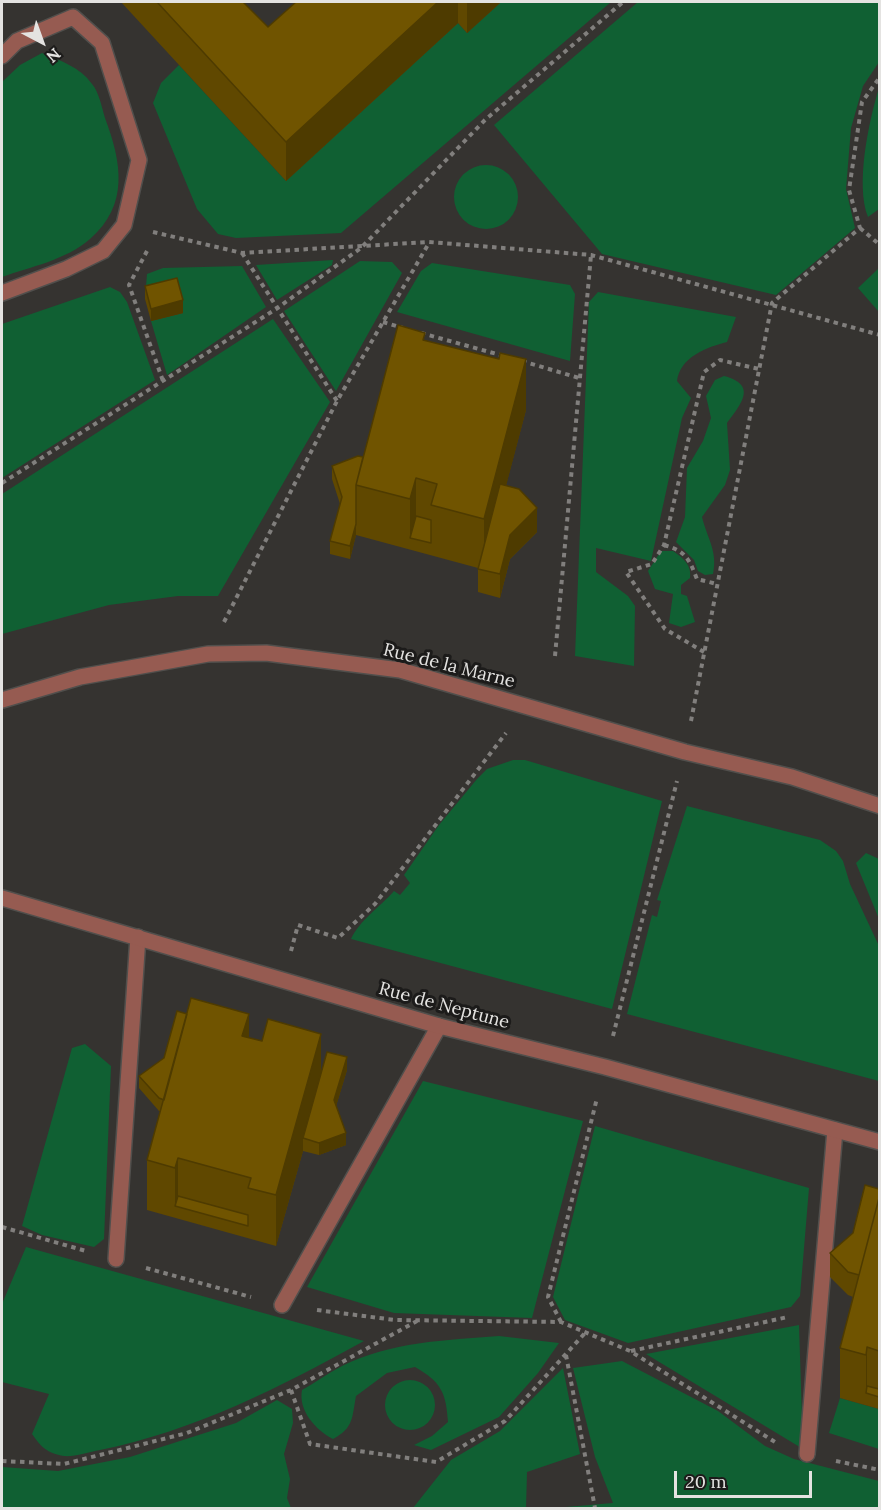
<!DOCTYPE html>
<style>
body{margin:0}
#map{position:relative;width:881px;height:1510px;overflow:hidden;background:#353330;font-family:Lora,serif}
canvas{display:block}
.frame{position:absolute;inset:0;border:3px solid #e4e3e1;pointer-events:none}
.north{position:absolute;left:12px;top:12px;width:60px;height:60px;-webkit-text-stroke:4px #1c1b1a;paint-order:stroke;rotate:139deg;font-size:16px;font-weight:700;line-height:24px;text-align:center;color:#e4e3e1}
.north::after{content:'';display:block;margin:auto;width:21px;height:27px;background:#e4e3e1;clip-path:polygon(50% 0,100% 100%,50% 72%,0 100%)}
.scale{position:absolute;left:674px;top:1471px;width:138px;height:27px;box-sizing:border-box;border:3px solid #e4e3e1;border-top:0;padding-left:8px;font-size:18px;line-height:21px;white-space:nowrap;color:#e4e3e1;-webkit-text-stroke:4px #1c1b1a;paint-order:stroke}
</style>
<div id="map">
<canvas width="881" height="1510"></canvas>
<div class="frame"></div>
<div class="north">N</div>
<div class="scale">20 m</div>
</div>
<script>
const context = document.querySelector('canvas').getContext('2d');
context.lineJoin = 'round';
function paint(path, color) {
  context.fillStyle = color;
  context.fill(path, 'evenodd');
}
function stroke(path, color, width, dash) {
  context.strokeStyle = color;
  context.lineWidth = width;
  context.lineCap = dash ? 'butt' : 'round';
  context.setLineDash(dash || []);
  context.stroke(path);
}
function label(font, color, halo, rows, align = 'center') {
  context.font = font + ' Lora,serif';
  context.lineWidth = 6;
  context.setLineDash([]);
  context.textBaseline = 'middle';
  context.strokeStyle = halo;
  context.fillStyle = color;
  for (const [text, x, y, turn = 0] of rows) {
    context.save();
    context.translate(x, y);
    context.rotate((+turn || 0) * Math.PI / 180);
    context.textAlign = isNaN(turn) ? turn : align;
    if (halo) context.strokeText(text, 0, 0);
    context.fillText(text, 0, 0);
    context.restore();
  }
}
paint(new Path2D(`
 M 501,2 L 611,2 L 341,233 L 236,238 L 218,234 L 197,209 L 153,103 L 161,83 L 179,65 L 286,181 L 458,23 L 467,33 Z
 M 638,2 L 879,2 L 879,62 L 863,86 L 851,128 L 846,189 L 855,228 L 776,295 L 602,254 L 494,125 Z
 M 42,53 C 61,61 80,67 92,84 C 99,92 102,108 105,118 C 122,163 129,205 90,239 C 66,260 30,267 2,277 L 2,82 L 20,65 Z
 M 879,88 L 879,209 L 868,217 C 855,185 869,120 879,88 Z
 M454 197a32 32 0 1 1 64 0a32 32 0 1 1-64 0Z
 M 333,260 L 332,265 L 277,300 L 256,265 Z
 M 360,261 L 392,262 L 402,273 L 336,391 L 284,311 Z
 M 432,263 L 570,285 L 575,294 L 570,361 L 397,312 L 421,271 Z
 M 242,266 L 266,307 L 167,375 L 151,321 L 183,313 L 145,299 L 147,274 L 163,268 Z
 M 879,268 L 879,312 L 858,288 Z
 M 110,287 L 120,292 L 127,302 L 155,380 L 2,478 L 2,324 Z
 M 598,292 L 736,317 L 727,342 C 707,347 680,357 677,381 L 691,398 L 682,418 L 651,561 L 596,548 L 596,572 L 628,596 L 635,606 L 634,666 L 575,656 L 589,302 Z
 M 273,319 L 330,402 L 218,596 L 178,596 L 109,605 L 2,634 L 2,494 Z
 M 724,376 C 758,385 741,404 727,423 L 730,470 L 725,485 L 702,517 C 707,538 718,551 713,574 L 705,575 L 698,571 L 694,560 L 676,542 L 685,517 L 687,468 L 703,441 L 711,418 L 706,396 L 715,380 Z
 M 661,551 L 673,551 C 683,558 692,565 690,578 L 681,585 L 681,594 L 687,596 L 695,622 L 681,627 L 669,623 L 673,594 L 655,589 L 648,571 Z
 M 513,760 L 525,760 L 662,801 L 612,1009 L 351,939 C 359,921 380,907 394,891 L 400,895 L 410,883 L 404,875 L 439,825 L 477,779 L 487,769 Z
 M 687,806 L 820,840 L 836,851 L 843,861 L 850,884 L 879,946 L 879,1081 L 627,1014 L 652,915 L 657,917 L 661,901 L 657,900 Z
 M 866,853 L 879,859 L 879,919 L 856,863 Z
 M 85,1044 L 111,1066 L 104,1239 L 94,1247 L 42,1235 L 22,1226 L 72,1048 Z
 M 423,1081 L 583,1121 L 532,1318 L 394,1313 L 307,1287 Z
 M 595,1126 L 809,1188 L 800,1296 L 791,1307 L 628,1343 L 565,1320 L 553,1297 Z
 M 26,1247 L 364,1341 C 281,1387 194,1431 100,1450 C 89,1452 74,1457 64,1456 C 47,1453 41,1447 32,1434 L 49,1394 L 2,1382 L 2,1304 Z
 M 799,1325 L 803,1449 L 646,1354 Z
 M 499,1336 L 559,1343 L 538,1373 L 499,1417 L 431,1450 L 414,1445 L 432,1436 L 448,1422 C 446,1392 441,1382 415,1367 L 387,1373 L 356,1396 C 352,1417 354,1428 333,1439 C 316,1430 298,1411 302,1390 C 315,1383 328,1373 342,1366 C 390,1342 446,1340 499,1336 Z
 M 622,1361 L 718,1411 L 765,1446 L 794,1459 L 879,1481 L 879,1508 L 554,1508 L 613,1503 L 595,1457 L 573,1368 Z
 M 563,1368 L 580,1454 L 527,1472 L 526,1508 L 413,1508 L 451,1460 L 500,1431 Z
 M385 1405a25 25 0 1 1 50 0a25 25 0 1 1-50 0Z
 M 840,1398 L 879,1409 L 879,1449 L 829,1433 Z
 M 277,1400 L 292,1409 L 293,1423 L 284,1454 L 290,1479 L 287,1498 L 291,1508 L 2,1508 L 2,1467 L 58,1471 L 130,1457 L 236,1423 Z`), '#106033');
const lane = new Path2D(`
 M 116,1259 L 138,937
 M 282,1305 L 439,1026
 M 807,1454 L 835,1130`);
const street = new Path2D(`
 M 2,56 L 17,41 L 73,17 L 102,43 L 139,160 L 124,225 L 103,251 L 66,269 L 2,293
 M 2,700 L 80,677 L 208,654 L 266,653 L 400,670 L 685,752 L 792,777 L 880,806
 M 2,898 L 439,1026 L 605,1067 L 880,1142`);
stroke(lane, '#514f4c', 18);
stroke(street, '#514f4c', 18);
stroke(new Path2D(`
 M 860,228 L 880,245
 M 153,232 L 242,253 L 429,242 L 591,255 L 880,335
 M 147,251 L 129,285 L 163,381
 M 242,253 L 337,401
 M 383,322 L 403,328
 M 421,333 L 504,356
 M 522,361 L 579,378
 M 2,483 L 276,309 L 361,248 L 485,120 L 623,2
 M 664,545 C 686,551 689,559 697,579 L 717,584
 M 224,622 L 337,401 L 429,243
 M 704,652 L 665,629 L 626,572 L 652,564 L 664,545 L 704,372 L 720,360 L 759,369
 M 555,656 L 591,255
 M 691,721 L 772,303 L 860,228 L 849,190 L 862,102 L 880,77
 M 291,951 L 298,925 L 338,938 L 375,904 L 506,733
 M 613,1036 L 677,781
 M 2,1227 L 86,1251
 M 146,1268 L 251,1297
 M 317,1310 L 395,1320 L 561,1322 L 630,1351 L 775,1442
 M 561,1322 L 548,1297 L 597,1098
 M 631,1351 L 788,1317
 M 566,1355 L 595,1508
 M 291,1390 L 310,1444 L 436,1462 L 505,1421 L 585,1333
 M 2,1461 L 64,1464 L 187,1433 L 291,1390 L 417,1321
 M 836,1461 L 880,1470`), '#817f7d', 4, [4.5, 4.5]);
stroke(lane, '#965b51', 15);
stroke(street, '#965b51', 15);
paint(new Path2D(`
 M 121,2 L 243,2 L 268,27 L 296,2 L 501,2 L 467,33 L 458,23 L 286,181 Z
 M 145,286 L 183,313 L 151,321 L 145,299 Z
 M 425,340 L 526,410 L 506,485 L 537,532 L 510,559 L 500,598 L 478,592 L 478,568 L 356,535 L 350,559 L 330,554 L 330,541 L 340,504 L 332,479 L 332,466 L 363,457 Z
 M 249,1038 L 321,1072 L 347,1070 L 336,1106 L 346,1145 L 319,1155 L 303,1151 L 276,1246 L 147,1210 L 147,1160 L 160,1111 L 159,1111 L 139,1088 L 139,1076 Z
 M 879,1189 L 879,1409 L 840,1398 L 840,1348 L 853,1297 L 848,1295 L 830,1277 L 830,1253 L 853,1233 Z`), '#604800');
paint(new Path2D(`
 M 438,2 L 458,2 L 458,23 L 286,181 L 286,142 Z
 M 467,2 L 501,2 L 467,33 Z
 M 183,300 L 183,313 L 151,321 L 151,309 Z
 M 526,359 L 526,410 L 484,570 L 484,519 Z
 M 416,478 L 416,529 L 410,538 L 410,550 L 410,499 Z
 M 537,508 L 537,532 L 510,559 L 500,598 L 500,574 L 510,535 Z
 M 356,524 L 356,535 L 350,559 L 350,546 Z
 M 249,1014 L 249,1064 L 242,1036 Z
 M 321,1034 L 321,1084 L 303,1138 L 303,1151 L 276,1246 L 276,1195 Z
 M 347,1057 L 347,1070 L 334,1113 L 334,1100 Z
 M 346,1133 L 346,1145 L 319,1155 L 319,1143 Z
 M 178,1158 L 178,1207 L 175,1206 L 175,1168 Z
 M 867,1347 L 867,1393 L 866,1393 L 866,1355 Z`), '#4e3b00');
const building = new Path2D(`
 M 157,2 L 243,2 L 268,27 L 296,2 L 438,2 L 286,142 Z
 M 177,278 L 183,300 L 151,309 L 145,286 Z
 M 398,325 L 425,333 L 423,340 L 499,359 L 500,353 L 526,359 L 484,519 L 431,505 L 437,484 L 416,478 L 410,499 L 356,485 Z
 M 358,456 L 363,457 L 356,485 L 356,524 L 350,546 L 330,541 L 342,497 L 332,466 Z
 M 500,484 L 519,489 L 537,508 L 510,535 L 500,574 L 478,569 Z
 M 416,516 L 431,520 L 431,543 L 410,538 Z
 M 191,998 L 249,1014 L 242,1036 L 262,1041 L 268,1019 L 321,1034 L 276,1195 L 248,1188 L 251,1178 L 178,1158 L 175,1168 L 147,1160 Z
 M 177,1011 L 187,1014 L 164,1100 L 159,1098 L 139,1076 L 164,1058 Z
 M 327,1052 L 347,1057 L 334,1100 L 346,1133 L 319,1143 L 303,1138 Z
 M 865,1185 L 879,1189 L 879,1198 L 859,1275 L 848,1272 L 830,1253 L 853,1233 Z
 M 178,1196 L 248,1215 L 248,1226 L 175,1206 Z
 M 879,1198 L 879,1351 L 867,1347 L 866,1355 L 840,1348 Z
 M 867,1386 L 879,1389 L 879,1397 L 866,1393 Z`);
paint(building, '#705400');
stroke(building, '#4e3b00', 1.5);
label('18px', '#e4e3e1', '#1c1b1a', [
 ["Rue de la Marne",449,666,14],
 ["Rue de Neptune",444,1006,15]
]);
</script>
